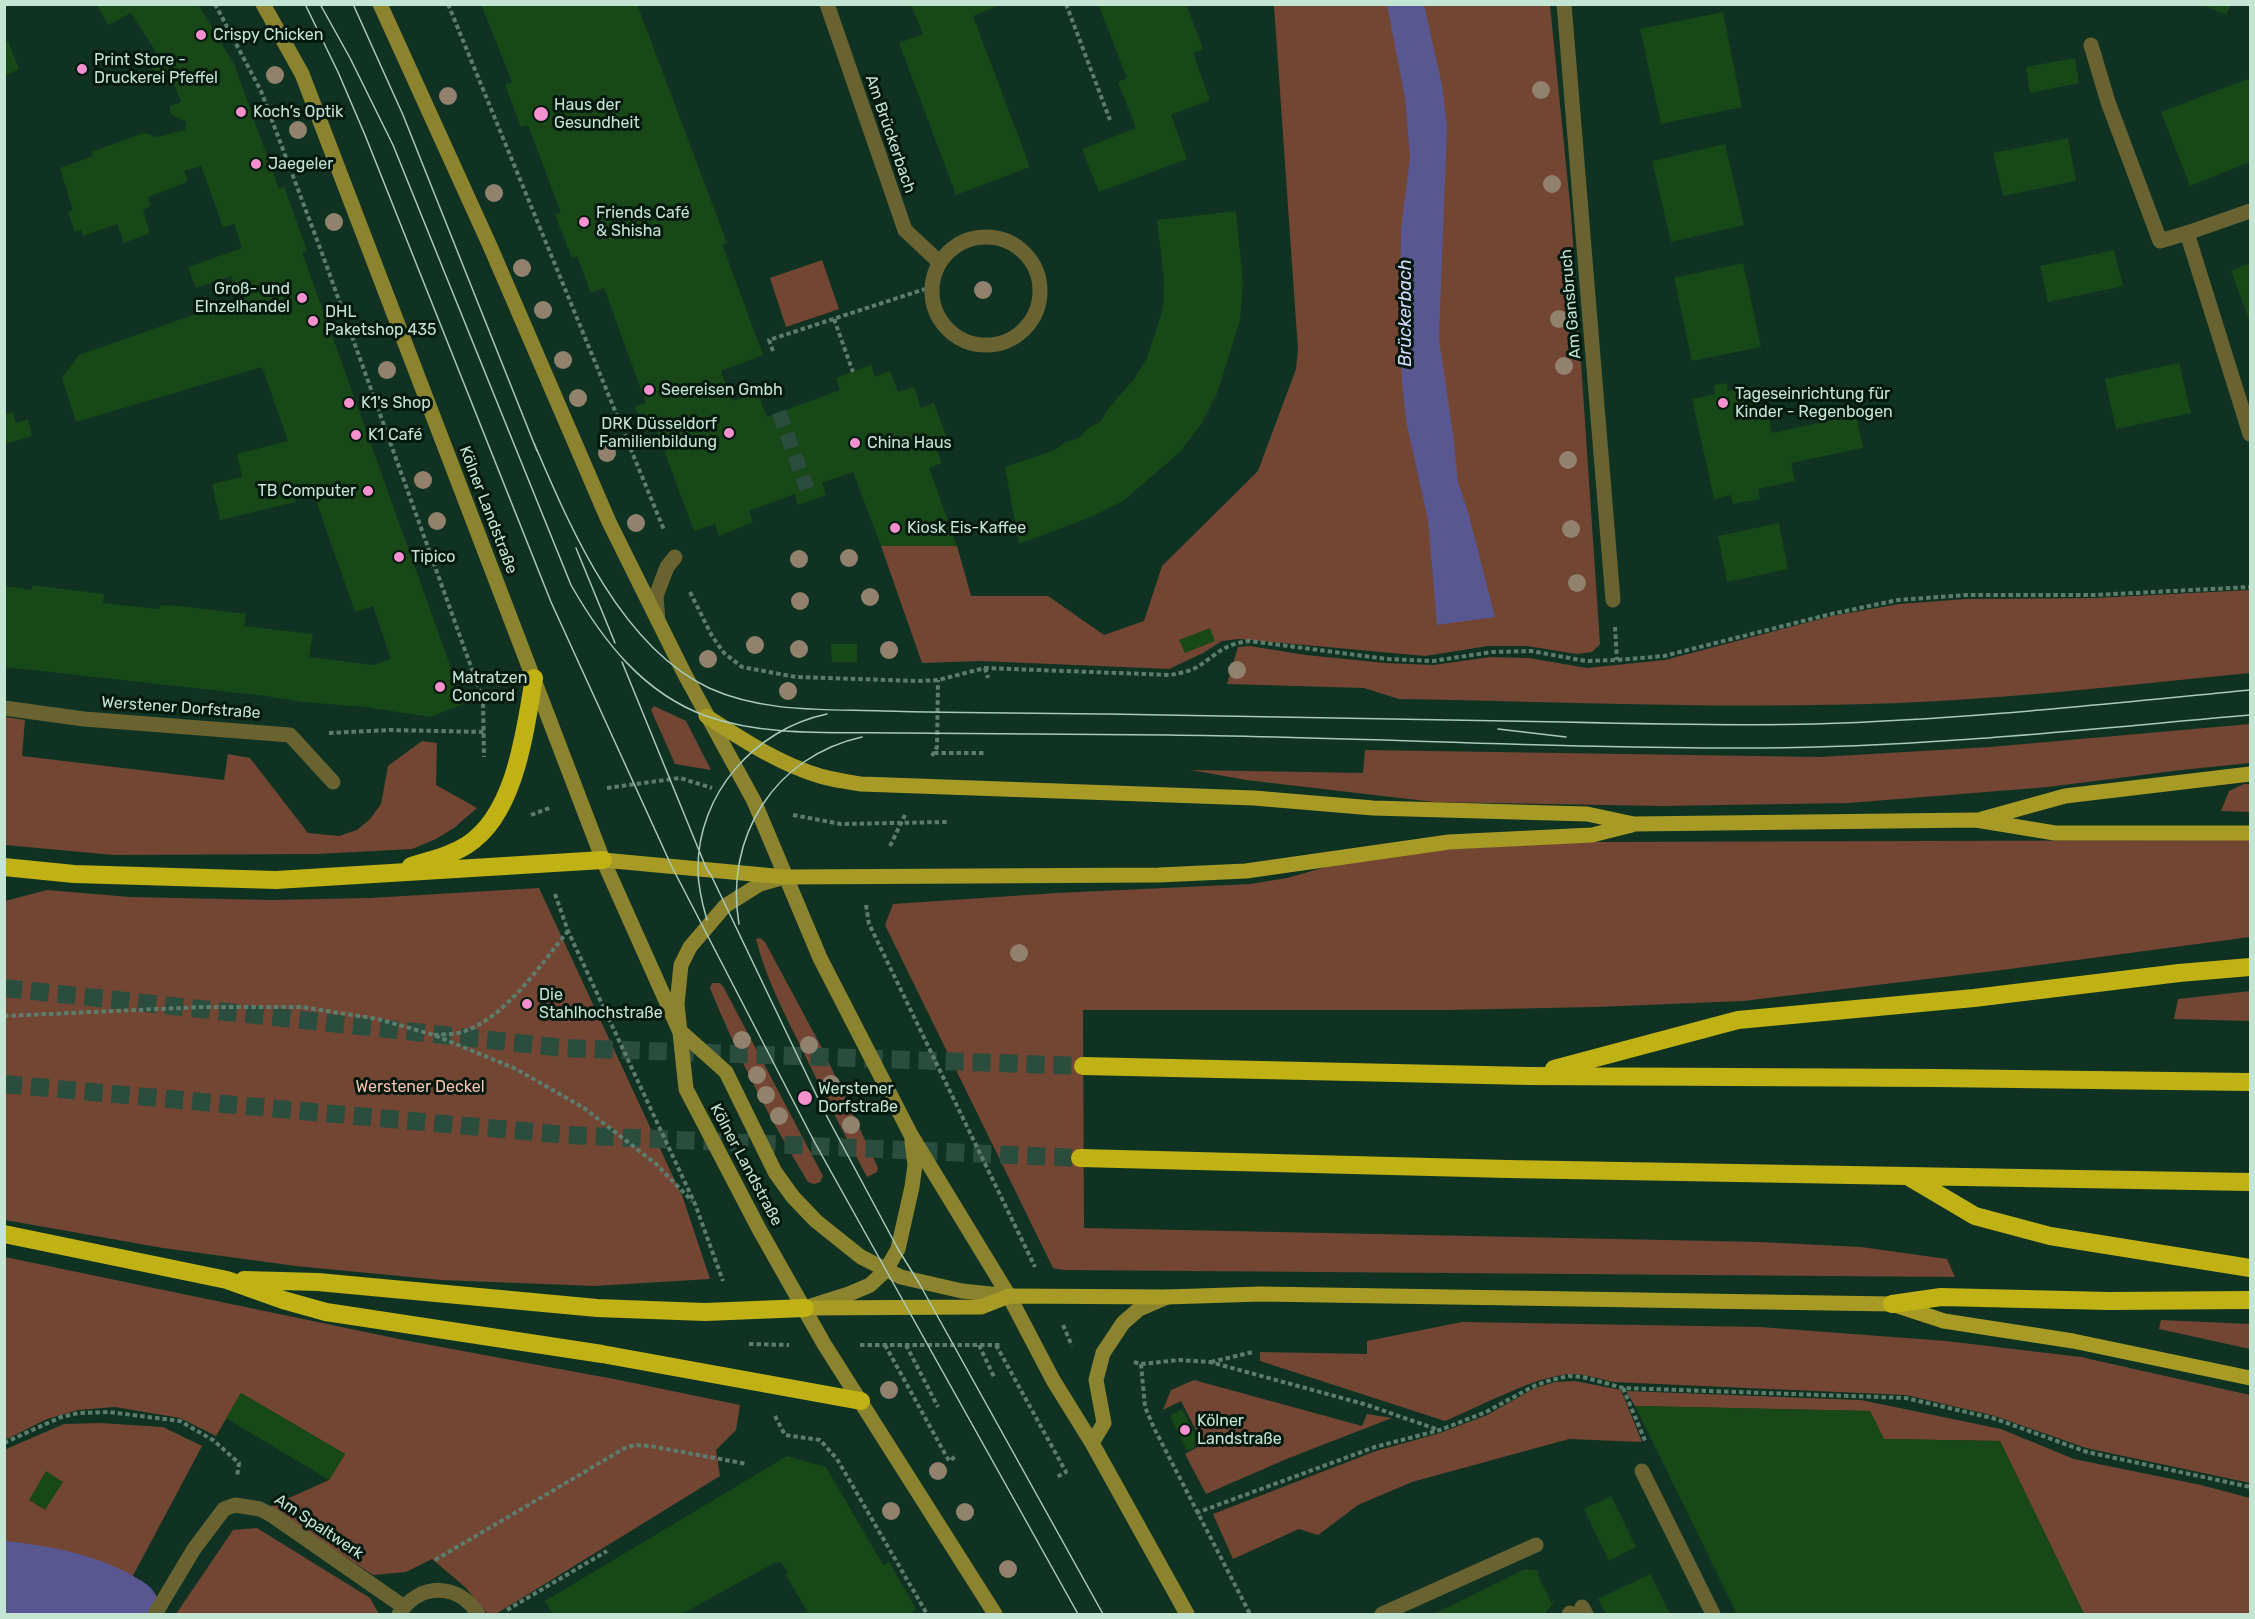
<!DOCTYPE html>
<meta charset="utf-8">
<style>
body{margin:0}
#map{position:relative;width:2255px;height:1619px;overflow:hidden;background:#0f3223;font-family:Rubik,sans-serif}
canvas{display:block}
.frame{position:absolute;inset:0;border:6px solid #c4e4d4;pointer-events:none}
</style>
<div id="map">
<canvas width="2255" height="1619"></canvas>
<div class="frame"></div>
</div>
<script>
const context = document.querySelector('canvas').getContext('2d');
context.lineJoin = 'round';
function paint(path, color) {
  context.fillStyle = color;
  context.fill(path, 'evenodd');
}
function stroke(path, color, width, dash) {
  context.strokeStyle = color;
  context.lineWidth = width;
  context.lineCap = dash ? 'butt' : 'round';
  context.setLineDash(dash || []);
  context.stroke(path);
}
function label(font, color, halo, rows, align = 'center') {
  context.font = font + ' Rubik,sans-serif';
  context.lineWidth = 6;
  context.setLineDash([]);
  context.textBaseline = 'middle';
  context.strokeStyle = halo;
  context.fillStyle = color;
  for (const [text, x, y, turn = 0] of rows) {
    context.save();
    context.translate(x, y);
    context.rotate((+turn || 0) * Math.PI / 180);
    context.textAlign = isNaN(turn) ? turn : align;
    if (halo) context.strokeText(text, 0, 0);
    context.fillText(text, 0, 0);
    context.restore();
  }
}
paint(new Path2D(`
 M 1274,5 L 1550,5 L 1571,214 L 1600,644 L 1592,652 L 1577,654 L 1527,646 L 1488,646 L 1425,656 L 1239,639 L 1222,641 L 1203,653 L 1169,669 L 981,661 L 922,663 L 881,546 L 957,546 L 971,596 L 1048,596 L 1104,635 L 1144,621 L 1162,566 L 1258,471 L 1296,369 L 1298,350 Z
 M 822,260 L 839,309 L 786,327 L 770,278 Z
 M 2250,590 L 2250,673 C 2147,683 2043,695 1939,701 C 1759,711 1579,702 1399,699 L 1364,688 L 1227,684 L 1238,647 L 1250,646 L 1306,655 L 1385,663 L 1433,665 L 1491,657 L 1529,658 L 1587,668 L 1665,660 L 1832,616 L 1899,604 L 1966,599 L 2095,598 Z
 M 654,706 L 686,721 L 711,770 L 675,764 L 651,710 Z
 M 5,717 L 25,720 L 22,756 L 224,780 L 228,754 L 250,758 L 308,833 L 339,836 L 357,830 L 370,819 L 381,804 L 388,766 L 422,741 L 437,743 L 436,785 L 477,808 L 454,828 L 436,839 L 412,849 L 317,854 L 114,855 L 5,845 Z
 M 2250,724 L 2250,763 L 2181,770 L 2048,787 L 1849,803 L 1662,806 L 1434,802 L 1246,780 L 1191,770 L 1363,773 L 1365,750 L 1820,757 L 1990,747 Z
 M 2244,784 L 2250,784 L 2250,812 L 2221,811 L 2229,791 Z
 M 2250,840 L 2250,937 L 2002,970 L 1743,1001 L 1596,1007 L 1448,1010 L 1083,1010 L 1084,1228 L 1760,1242 L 1861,1247 L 1947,1259 L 1955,1277 L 1064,1270 L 1053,1268 L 885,925 L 893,904 L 1057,893 L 1250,884 L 1287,878 L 1344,862 L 1393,852 L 1590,842 Z
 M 539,888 L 683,1198 L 710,1279 L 594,1286 L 441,1280 L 296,1266 L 163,1248 L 5,1220 L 5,901 L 47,890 L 130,897 L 272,900 L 370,898 Z
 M 760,938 L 765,942 L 823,1050 L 878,1168 L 877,1172 L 867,1177 C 843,1132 820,1087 798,1041 C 782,1009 765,975 756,939 Z
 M 712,983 L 720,983 L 724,988 L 823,1176 L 820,1182 L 814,1184 L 808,1182 C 770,1120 737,1055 710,988 Z
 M 2250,991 L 2250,1021 L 2174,1019 L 2178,999 Z
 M 5,1257 L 404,1340 L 619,1380 L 740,1405 L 736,1430 L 716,1450 L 720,1476 L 496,1614 L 488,1614 L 465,1587 L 432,1559 L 406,1572 L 373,1575 L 269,1507 L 329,1480 L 345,1454 L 241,1393 L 216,1436 L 180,1418 L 115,1407 L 78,1410 L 47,1419 L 5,1440 Z
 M 2161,1320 L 2250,1324 L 2250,1349 L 2159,1329 Z
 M 1462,1322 L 1760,1327 L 1946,1341 L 2081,1357 L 2250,1395 L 2250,1483 L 2086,1448 L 1995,1416 L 1906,1395 L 1613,1382 C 1600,1379 1586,1374 1572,1374 C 1537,1375 1479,1407 1445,1421 L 1260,1361 L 1260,1352 L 1367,1354 L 1367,1341 Z
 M 1194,1380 L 1362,1426 L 1367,1414 L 1392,1418 L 1289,1458 L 1206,1494 L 1185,1454 L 1203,1444 L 1181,1401 L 1163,1410 L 1171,1390 Z
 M 1575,1381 L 1621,1390 L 1642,1442 L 1569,1439 L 1412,1482 L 1358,1505 L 1318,1535 L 1299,1529 L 1233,1559 L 1213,1514 L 1376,1451 L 1440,1433 L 1487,1415 L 1535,1388 L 1555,1382 Z
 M 1626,1391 L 1861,1400 L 2001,1429 L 2074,1459 L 2201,1485 L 2250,1498 L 2250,1614 L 2084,1614 L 2000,1441 L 1884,1439 L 1870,1411 L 1635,1406 Z
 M 100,1423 L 163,1427 L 202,1446 L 119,1602 L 61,1577 L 5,1571 L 4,1450 L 64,1424 Z
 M 257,1528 L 370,1598 L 379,1614 L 176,1614 L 233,1530 Z
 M 5,1585 L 54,1589 L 98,1614 L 5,1614 Z`), '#734633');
paint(new Path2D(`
 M 1387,5 L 1424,5 L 1442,85 L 1447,126 L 1439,339 L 1453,435 L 1458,482 L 1468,512 L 1495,617 L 1437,625 L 1428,520 L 1406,421 L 1402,382 L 1400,334 L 1401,229 L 1410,158 L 1405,98 Z`), '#585792');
stroke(new Path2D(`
 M 4,1579 C 46,1584 87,1591 123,1614`), '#585792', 76);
paint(new Path2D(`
 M 96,4 L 198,4 L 234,64 L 279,189 L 284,186 L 307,251 L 302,252 L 464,704 L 430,717 L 365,707 L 303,702 L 266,696 L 4,667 L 4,586 L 32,590 L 32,585 L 104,594 L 103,603 L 159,609 L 160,605 L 180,606 L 246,614 L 244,626 L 313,634 L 309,657 L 373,665 L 391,659 L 373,606 L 355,612 L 312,489 L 294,492 L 296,502 L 220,520 L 212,484 L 242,477 L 237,454 L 288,441 L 262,367 L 76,422 L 62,378 L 79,355 L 239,299 L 231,276 L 196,288 L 188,267 L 242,248 L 234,224 L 223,227 L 201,166 L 184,171 L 188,179 L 185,183 L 148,197 L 151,206 L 143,210 L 150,233 L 124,243 L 117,224 L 83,236 L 81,230 L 75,232 L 68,212 L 73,210 L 60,168 L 93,156 L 91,152 L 144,133 L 156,137 L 185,130 L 186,122 L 170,114 L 170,106 L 181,102 L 175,86 L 167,73 L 159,78 L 146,59 L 156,52 L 131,13 L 108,25 Z
 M 481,4 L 637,4 L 727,243 L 722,244 L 763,355 L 721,371 L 732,401 L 757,392 L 767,417 L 840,390 L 836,378 L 871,365 L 875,377 L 890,371 L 898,392 L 914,387 L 921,408 L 934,403 L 947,438 L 934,442 L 942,463 L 929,468 L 957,546 L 881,546 L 853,472 L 822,483 L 826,495 L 798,505 L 795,494 L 749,511 L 753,522 L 719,536 L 715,524 L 694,531 L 656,429 L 645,433 L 635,407 L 646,403 L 604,288 L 591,293 L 577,256 L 572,258 L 555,215 L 561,213 L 528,125 L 521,127 L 505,85 L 512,82 Z
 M 1098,4 L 1186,4 L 1203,49 L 1193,53 L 1210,100 L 1171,115 L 1187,159 L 1099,192 L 1082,149 L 1136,128 L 1118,82 L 1127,78 Z
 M 2201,4 L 2231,4 L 2226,15 Z
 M 911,5 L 1000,5 L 973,16 L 1030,167 L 956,195 L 899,43 L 923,34 Z
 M 1723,12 L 1742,107 L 1661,124 L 1640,29 Z
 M 8,41 L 19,69 L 4,76 L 4,43 Z
 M 2075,58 L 2079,83 L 2030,93 L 2026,67 Z
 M 2250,78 L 2250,162 L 2190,186 L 2161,112 Z
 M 2068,138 L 2076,181 L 2003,196 L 1993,153 Z
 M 1725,144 L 1744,225 L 1671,242 L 1652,161 Z
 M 1236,211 L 1243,283 L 1240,320 L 1218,391 L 1202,423 L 1179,453 L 1123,501 L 1091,517 L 1019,544 L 1005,467 L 1055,450 L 1066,442 L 1079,438 L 1088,428 L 1100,422 L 1108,409 L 1134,379 L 1147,358 L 1163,308 L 1164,280 L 1157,220 Z
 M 2114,250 L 2123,286 L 2048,302 L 2040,266 Z
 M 1743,263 L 1761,347 L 1692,361 L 1674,278 Z
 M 2250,263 L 2250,322 L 2231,271 Z
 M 2179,363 L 2191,413 L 2116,429 L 2105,379 Z
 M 1727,383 L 1728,391 L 1748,387 L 1754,413 L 1767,410 L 1772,433 L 1856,415 L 1863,448 L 1791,463 L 1795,481 L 1758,489 L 1760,499 L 1733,504 L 1731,495 L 1714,499 L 1692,399 L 1715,394 L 1714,385 Z
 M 13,412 L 16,423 L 28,419 L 32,436 L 4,444 L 4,415 Z
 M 1779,523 L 1788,569 L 1727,582 L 1718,536 Z
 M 1210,628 L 1215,641 L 1185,653 L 1179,640 Z
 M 831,644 L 857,644 L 857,662 L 832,662 Z
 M 241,1393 L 345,1454 L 329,1480 L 226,1418 Z
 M 1635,1406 L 1870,1411 L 1884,1439 L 2000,1441 L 2084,1614 L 1737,1614 Z
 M 1182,1409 L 1200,1444 L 1187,1451 L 1170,1416 Z
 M 787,1456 L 826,1467 L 883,1565 L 889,1562 L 916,1609 L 911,1613 L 912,1614 L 809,1614 L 785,1574 L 788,1573 L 781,1562 L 774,1563 L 682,1614 L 553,1614 L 545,1601 Z
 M 46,1471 L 63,1482 L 45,1510 L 29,1500 Z
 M 1611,1496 L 1636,1547 L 1609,1561 L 1584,1509 Z
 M 1525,1569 L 1540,1571 L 1537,1573 L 1551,1602 L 1555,1600 L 1545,1614 L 1434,1614 Z
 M 1650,1574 L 1670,1614 L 1606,1614 L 1598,1599 Z`), '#184817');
stroke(new Path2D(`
 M 779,412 L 807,489`), '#2a4d3e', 15, [15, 8]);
stroke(new Path2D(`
 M 4,988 L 564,1048 L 1083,1066
 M 4,1084 L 567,1135 L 1080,1158`), '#2a4d3e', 18, [18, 9]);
stroke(new Path2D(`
 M 215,4 L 261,91 L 323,256 L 483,700 L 484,757
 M 448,4 L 664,530
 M 1066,4 L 1110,120
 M 834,319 L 853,372
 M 773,351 L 769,340 L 925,289
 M 690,592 L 712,636 L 724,653 L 742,667 L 796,677 L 918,681 L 938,680 L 985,668 L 1171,675 C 1180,673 1191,671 1199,666 C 1218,653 1226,643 1250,641 L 1387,659 L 1433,661 L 1492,652 L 1531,651 L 1586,661 L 1617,660 L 1664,656 L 1831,614 L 1898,600 L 1966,595 L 2095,595 L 2250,587
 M 1615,627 L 1617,660
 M 985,668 L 988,678
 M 329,733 L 389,730 L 485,732
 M 934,753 L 986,753
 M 932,756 L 937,747 L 938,680
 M 607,788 L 680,778 L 712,788
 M 531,815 L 552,807
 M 793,815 L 841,824 L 947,822
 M 890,846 L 905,815
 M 555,894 L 568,931 L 695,1204 L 723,1281
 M 866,905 L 869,924 L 1035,1267
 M 4,1016 L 203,1007 L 302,1007 L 378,1019 L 434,1035 L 516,1069 L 584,1108 L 656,1164 L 692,1201
 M 434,1035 C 443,1034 454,1035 462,1032 C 505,1019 541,964 568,931
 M 1063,1325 L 1072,1346
 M 749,1344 L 789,1345
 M 860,1345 L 1002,1345
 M 885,1345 L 949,1461 L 956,1456
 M 906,1345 L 938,1407
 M 979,1345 L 994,1377
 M 996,1345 L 1066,1472 L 1057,1477
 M 1134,1362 L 1141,1364 L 1179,1360 L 1210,1362 L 1364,1404 L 1439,1430
 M 1211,1362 L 1253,1352
 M 1141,1364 L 1145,1407 L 1154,1428 L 1250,1614
 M 1623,1388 L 1646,1443
 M 775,1416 L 785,1435 L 820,1440 L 837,1459 L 927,1614
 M 4,1443 L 61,1417 L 79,1413 L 109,1412 L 180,1421 L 213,1440 L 239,1463 L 237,1477
 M 1196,1513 L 1375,1447 L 1440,1430 L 1486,1412 L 1534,1386 L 1551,1380 L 1569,1376 L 1583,1377 L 1623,1388 L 1906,1398 L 1996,1419 L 2087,1452 L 2250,1487
 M 435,1560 L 625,1448 L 635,1445 L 650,1446 L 747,1464
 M 507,1610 L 607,1551`), '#5c7d6e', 4, [4.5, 3]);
stroke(new Path2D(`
 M 2091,45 L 2108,102 L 2160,241 L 2187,233
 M 658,621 L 656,596 L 667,567 L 675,557
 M 1642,1471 L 1713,1614
 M 1582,1607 L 1586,1614
 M 1382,1614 L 1536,1545
 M 1569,1614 L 1570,1613`), '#696332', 15);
stroke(new Path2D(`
 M 827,4 L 905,230 L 939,262
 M 1564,4 L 1613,600
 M 2250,211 L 2187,233 L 2250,434
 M932 291a54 54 0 1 1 108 0a54 54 0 1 1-108 0Z
 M 4,708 L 84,719 L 290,735 L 333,782
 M 155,1614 L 194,1549 L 224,1509 L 235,1505 L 260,1509 L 273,1516 L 404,1607
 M 399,1614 C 420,1582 458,1583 478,1614`), '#696332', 15);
stroke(new Path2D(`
 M 263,4 L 302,74 L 603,860 L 679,1030 L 726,1072 L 775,1172 L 793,1197 L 816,1221 L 861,1257 L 901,1277 L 962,1291 L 1009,1296
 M 380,4 L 490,246 L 609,522 L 684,673 L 754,801 L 820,958 L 911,1135 L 1009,1296 L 1053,1380 L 1092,1443 L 1187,1614
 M 785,877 L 760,884 L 725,906 L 690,947 L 681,965 L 677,1004 L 686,1089 L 759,1229 L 824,1344 L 995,1614
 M 811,1306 L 849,1294 L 870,1285 L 886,1270 L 898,1249 L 912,1187 L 915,1165 L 912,1141
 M 1092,1443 L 1104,1423 L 1096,1380 L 1103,1353 L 1123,1323 L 1139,1309 L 1167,1297`), '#8c832f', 15);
stroke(new Path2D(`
 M 706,716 C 742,739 779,764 820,776 C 834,780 848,782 861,784 L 1254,798 L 1373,808 L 1587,814 L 1634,824 L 1976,820 L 2055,833 L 2250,833
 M 1982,819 L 2065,796 L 2250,774
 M 603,860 L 785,877 L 1159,875 L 1246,871 L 1449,842 L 1592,835 L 1632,825
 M 805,1308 L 981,1307 L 1009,1296 L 1167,1297 L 1261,1294 L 1892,1304 L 1944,1321 L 2073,1341 L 2250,1378`), '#a79b26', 15);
stroke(new Path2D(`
 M 411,866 C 430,860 450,856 467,845 C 516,814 525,730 534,678
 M 4,867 L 74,874 L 276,880 L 603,860
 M 1083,1066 L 1529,1076 L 1937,1078 L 2250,1082
 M 1554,1069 L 1738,1020 L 1974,998 L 2179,973 L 2250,967
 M 1080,1158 L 1508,1169 L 2250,1182
 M 1909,1177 L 1975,1216 L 2050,1236 L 2250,1268
 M 4,1234 L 227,1280 L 283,1300 L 326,1312 L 602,1354 L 861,1401
 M 244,1280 L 318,1282 L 597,1308 L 705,1312 L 805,1308
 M 1892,1304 L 1941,1297 L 2109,1301 L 2250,1300`), '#c0b114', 18);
stroke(new Path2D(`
 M 305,4 L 338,72 L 365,135 L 551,602 L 672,867 L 815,1143 L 1078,1614
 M 320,4 L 350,58 L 393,145 L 571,585 C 603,641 643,693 706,716 C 766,737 834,732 897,733 C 987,734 1077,734 1168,735 C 1366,737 1564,749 1762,748 C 1925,747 2088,729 2250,715
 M 353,4 L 403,115 L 537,451
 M 534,443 C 571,529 620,646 709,688 C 764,713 825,709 883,711 C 958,713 1032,713 1107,714 C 1259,716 1411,720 1563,722 C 1647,724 1731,726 1814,724 C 1960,720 2105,704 2250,690
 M 576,548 L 615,643
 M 622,662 L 707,870 L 711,875 L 824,1111 L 898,1249 L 919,1283 L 1103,1614
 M 1498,729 L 1566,737
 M 707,920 C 702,903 698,887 698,870 C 697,794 755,729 827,714
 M 739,924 C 724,837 775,756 862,737`), '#a9caba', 1.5);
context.fillStyle = '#91816d';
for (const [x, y] of [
 [275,75],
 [1541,90],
 [448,96],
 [298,130],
 [1552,184],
 [494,193],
 [334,222],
 [522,268],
 [983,290],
 [543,310],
 [1559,319],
 [563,360],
 [1564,366],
 [387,370],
 [578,398],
 [607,453],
 [1568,460],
 [423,480],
 [437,521],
 [636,523],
 [1571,529],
 [849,558],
 [799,559],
 [1577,583],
 [870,597],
 [800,601],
 [755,645],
 [799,649],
 [889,650],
 [708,659],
 [1237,670],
 [788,691],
 [1019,953],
 [742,1040],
 [809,1045],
 [757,1075],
 [831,1084],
 [766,1095],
 [779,1116],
 [851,1125],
 [889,1390],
 [938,1471],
 [891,1511],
 [965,1512],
 [1008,1569]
]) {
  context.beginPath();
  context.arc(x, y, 9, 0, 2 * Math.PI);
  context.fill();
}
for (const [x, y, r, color] of [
 [201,35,6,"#f690cf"],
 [82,69,6,"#f690cf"],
 [241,112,6,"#f690cf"],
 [541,114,8,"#f690cf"],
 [256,164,6,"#f690cf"],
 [584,222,6,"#f690cf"],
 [302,298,6,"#f690cf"],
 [313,321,6,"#f690cf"],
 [649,390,6,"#f690cf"],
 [349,403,6,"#f690cf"],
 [1723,403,6,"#f690cf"],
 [729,433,6,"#f690cf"],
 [356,435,6,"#f690cf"],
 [855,443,6,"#f690cf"],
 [368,491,6,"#f690cf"],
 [895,528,6,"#f690cf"],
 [399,557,6,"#f690cf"],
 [440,687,6,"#f690cf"],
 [527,1004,6,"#f690cf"],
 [805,1098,8,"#f690cf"],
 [1185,1430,6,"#f690cf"]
]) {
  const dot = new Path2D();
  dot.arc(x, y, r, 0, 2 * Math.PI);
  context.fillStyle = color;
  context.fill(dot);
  stroke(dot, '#00180e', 2);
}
label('16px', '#c4e4d4', '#00180e', [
 ["Crispy Chicken",213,35],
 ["Print Store -",94,60],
 ["Druckerei Pfeffel",94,78],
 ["Haus der",554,105],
 ["Gesundheit",554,123],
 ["Koch’s Optik",253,112],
 ["Jaegeler",268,164],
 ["Friends Café",596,213],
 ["& Shisha",596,231],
 ["Groß- und",290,289,"right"],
 ["EInzelhandel",290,307,"right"],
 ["DHL",325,312],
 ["Paketshop 435",325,330],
 ["Seereisen Gmbh",661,390],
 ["Tageseinrichtung für",1735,394],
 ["Kinder - Regenbogen",1735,412],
 ["K1's Shop",361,403],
 ["DRK Düsseldorf",717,424,"right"],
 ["Familienbildung",717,442,"right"],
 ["K1 Café",368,435],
 ["China Haus",867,443],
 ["TB Computer",356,491,"right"],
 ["Kiosk Eis-Kaffee",907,528],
 ["Tipico",411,557],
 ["Matratzen",452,678],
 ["Concord",452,696],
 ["Die",539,995],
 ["Stahlhochstraße",539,1013],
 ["Werstener",818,1089],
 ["Dorfstraße",818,1107],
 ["Kölner",1197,1421],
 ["Landstraße",1197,1439]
], 'left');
label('16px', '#c4e4d4', '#00180e', [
 ["Am Brückerbach",890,134,71],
 ["Am Gansbruch",1571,304,-95],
 ["Kölner Landstraße",488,510,69],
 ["Werstener Dorfstraße",181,708,4],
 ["Kölner Landstraße",746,1165,62],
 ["Am Spaltwerk",319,1527,34]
]);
label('16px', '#fcc2aa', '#00180e', [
 ["Werstener Deckel",420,1087]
]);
label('italic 18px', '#d7d9fd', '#00180e', [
 ["Brückerbach",1406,313,-90]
]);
</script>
